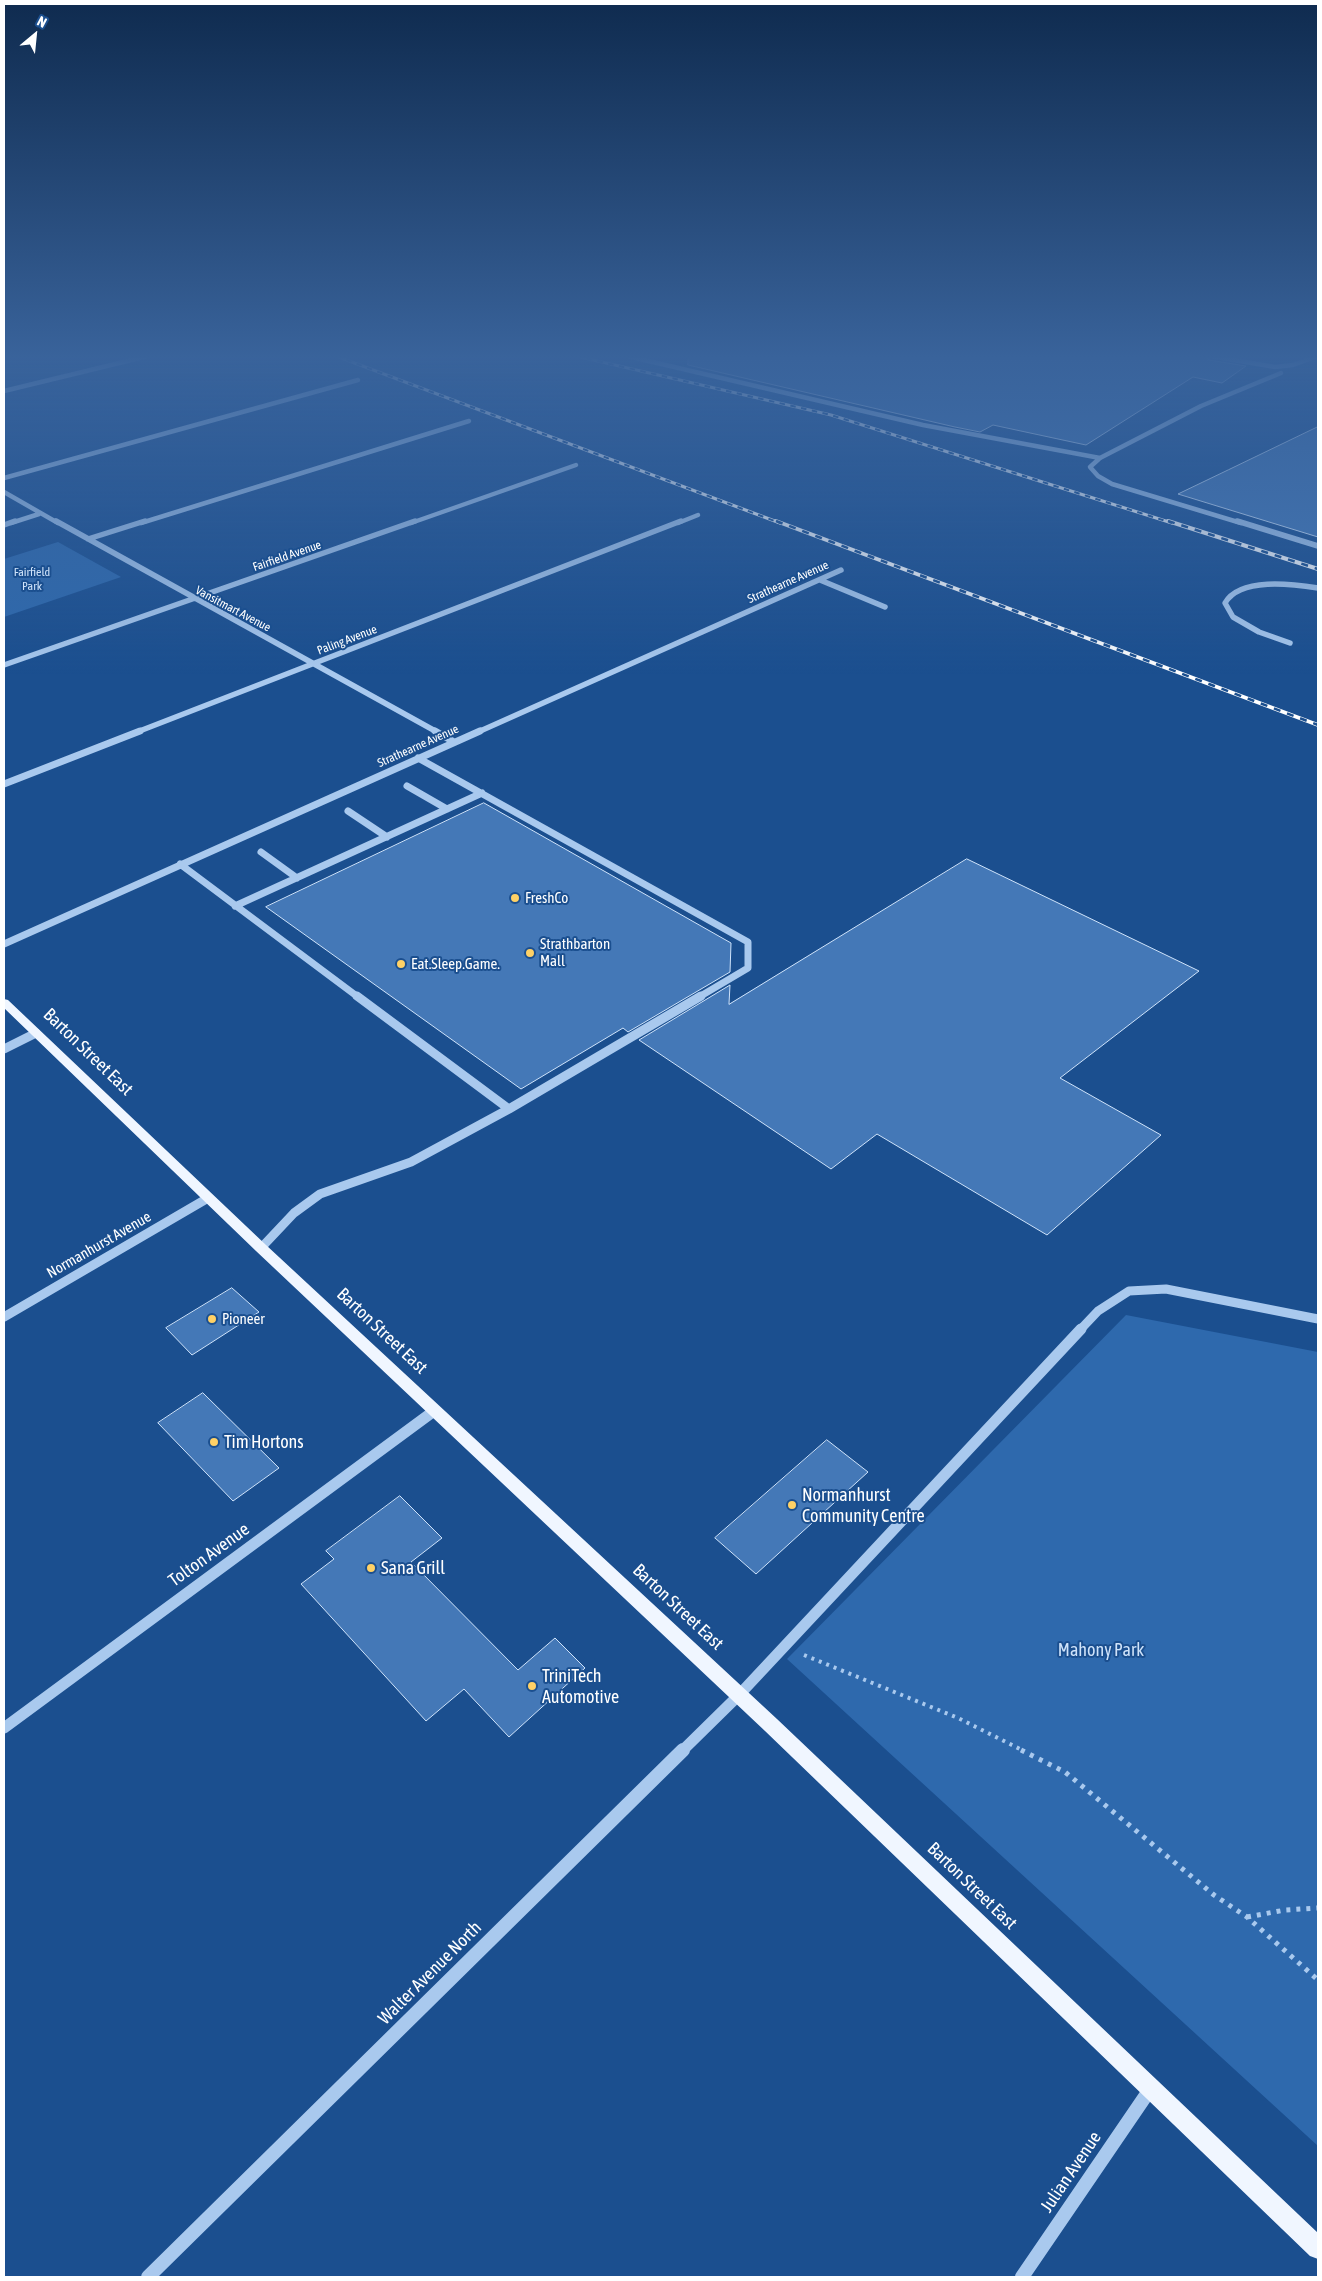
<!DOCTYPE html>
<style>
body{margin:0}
#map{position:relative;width:1322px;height:2281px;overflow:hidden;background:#1b4f8f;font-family:"Asap Condensed",sans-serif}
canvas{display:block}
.frame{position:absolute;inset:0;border:5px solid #fff;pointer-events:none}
.north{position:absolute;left:10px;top:10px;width:50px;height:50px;-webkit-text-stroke:4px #1b4f8f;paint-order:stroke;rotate:28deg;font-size:14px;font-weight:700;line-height:20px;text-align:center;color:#fff}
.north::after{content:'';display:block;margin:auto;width:18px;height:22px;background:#fff;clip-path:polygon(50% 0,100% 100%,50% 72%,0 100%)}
</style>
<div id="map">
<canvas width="1322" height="2281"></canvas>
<div class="frame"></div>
<div class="north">N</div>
</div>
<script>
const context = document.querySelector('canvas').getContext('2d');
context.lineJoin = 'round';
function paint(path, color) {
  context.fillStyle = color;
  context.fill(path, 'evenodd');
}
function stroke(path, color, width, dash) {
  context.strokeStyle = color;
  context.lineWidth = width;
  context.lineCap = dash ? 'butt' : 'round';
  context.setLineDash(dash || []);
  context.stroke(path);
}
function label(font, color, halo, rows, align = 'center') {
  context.font = font + ' "Asap Condensed",sans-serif';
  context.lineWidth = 4;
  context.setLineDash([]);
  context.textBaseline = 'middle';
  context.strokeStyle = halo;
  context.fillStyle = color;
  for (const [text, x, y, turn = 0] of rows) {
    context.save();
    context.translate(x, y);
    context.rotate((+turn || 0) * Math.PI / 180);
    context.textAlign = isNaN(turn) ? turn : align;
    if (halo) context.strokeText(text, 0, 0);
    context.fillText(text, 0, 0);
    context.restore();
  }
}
paint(new Path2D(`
 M 58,542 L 121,577 L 4,617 L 4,559 Z
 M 1126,1315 L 1318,1352 L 1318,2146 L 787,1659 Z`), '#2e69ad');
const building = new Path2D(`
 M 689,356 L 1206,356 L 1209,360 L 1246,366 L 1222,383 L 1193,377 L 1086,445 L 993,425 L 980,432 L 955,427 L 688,365 Z
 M 1318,427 L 1318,537 L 1178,494 L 1228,470 Z
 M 484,803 L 731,943 L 730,972 L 628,1032 L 623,1028 L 521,1089 L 266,907 Z
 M 967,859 L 1199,971 L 1060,1078 L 1161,1135 L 1047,1235 L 877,1134 L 831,1169 L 639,1040 L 730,985 L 729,1004 Z
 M 232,1288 L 259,1312 L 192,1355 L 166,1328 Z
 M 203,1393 L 279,1468 L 233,1501 L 158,1423 Z
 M 827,1440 L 868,1472 L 756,1574 L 715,1538 Z
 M 400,1496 L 442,1538 L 411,1562 L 518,1670 L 555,1638 L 585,1668 L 509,1737 L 464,1689 L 426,1721 L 301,1584 L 334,1559 L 326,1551 Z`);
paint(building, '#4478b7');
stroke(building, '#cfe3fa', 1);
stroke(new Path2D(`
 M 804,1655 L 958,1718 L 1024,1751`), '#a9c9ee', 4, [3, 5]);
stroke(new Path2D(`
 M 1021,1750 L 1065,1772 L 1214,1895 L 1247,1917 L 1318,1980
 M 1247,1917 L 1285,1910 L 1318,1908`), '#a9c9ee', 5, [4, 6]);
stroke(new Path2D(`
 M 627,356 L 923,425 L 1100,458
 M 1210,356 L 1275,367 L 1293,365 L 1318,356
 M 4,391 L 148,356
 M 4,478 L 358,380
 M 4,492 L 58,523
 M 11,523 L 39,514
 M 141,523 L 469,421
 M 411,523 L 576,465
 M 678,523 L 698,515
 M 1241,523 L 1112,484 L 1098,476 L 1090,467 L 1100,458 L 1201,406 L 1281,373`), '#a9c9ee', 4.5);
stroke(new Path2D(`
 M 56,521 L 437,732
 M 1237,521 L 1318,546
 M 4,525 L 15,521
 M 88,539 L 145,521
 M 820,580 L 885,607
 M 1290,643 L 1259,632 L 1233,617 L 1225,603 C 1240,577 1292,584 1318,588
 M 4,665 L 415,521
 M 137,732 L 681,521
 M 478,732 L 841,570`), '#a9c9ee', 5.5);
stroke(new Path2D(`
 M 435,731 L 454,742
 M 418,758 L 748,942 L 748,968 L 699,997
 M 4,784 L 140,731
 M 407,786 L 447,809
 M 348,811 L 387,837
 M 261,852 L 297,878
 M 180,864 L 358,997
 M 235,906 L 482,793
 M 4,944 L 480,731`), '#a9c9ee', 7);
stroke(new Path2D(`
 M 4,1049 L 36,1033
 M 509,1109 L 701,996
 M 261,1248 L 294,1213 L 320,1194 L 411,1162 L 509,1109 L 357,996
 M 4,1317 L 208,1198
 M 1080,1330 L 1098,1311 L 1129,1291 L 1166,1289 L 1318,1319`), '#a9c9ee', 9);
stroke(new Path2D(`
 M 4,1728 L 434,1411
 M 682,1751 L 739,1695 L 1081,1329`), '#a9c9ee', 11);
stroke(new Path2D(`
 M 148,2277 L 683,1750
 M 1022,2277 L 1151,2088`), '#a9c9ee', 14);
paint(new Path2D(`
 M 4,999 L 8,1000 L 266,1245 L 777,1719 L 1318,2233 L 1318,2259 L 1310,2256 L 765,1731 L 256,1251 L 4,1008 Z`), '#f0f6ff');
const railFar1 = new Path2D(`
 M 336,356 L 780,523
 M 576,356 L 831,415 L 1172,523`);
const rail = new Path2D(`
 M 776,521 L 1318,725
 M 1168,521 L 1318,569`);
stroke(railFar1, '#fff', 3);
stroke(rail, '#fff', 4);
stroke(railFar1, '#1b4f8f', 2, [5.5]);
stroke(rail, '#1b4f8f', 2.5, [7]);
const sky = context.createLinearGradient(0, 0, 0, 675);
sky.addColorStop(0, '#0f2b4f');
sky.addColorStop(0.53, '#39639b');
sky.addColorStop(1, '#39639b00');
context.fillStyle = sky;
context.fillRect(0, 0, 1322, 675);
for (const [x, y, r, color] of [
 [515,898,5,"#ffd166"],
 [530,953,5,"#ffd166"],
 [401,964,5,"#ffd166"],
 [212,1319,5,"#ffd166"],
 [214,1442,5,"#ffd166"],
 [792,1505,5,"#ffd166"],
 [371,1568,5,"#ffd166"],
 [532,1686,5,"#ffd166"]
]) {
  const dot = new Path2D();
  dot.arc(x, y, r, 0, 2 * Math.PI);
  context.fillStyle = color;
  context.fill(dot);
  stroke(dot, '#1b4f8f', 2);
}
label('12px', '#fff', '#1b4f8f', [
 ["Fairfield Avenue",287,556,-19],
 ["Strathearne Avenue",788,582,-24],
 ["Vansitmart Avenue",233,609,28],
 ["Paling Avenue",347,640,-21],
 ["Strathearne Avenue",418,746,-24]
]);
label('12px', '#cfe3fa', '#1b4f8f', [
 ["Fairfield",32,572],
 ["Park",32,586]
]);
label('15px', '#fff', '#1b4f8f', [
 ["FreshCo",525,898],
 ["Strathbarton",540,944],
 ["Mall",540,961],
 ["Eat.Sleep.Game.",411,964],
 ["Pioneer",222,1319]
], 'left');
label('15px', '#fff', '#1b4f8f', [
 ["Normanhurst Avenue",99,1245,-30]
]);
label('18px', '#fff', '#1b4f8f', [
 ["Barton Street East",88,1052,44],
 ["Barton Street East",382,1331,43],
 ["Tolton Avenue",209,1555,-36],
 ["Barton Street East",678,1607,43],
 ["Barton Street East",972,1886,44],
 ["Walter Avenue North",430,1973,-45],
 ["Julian Avenue",1071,2172,-56]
]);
label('18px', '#fff', '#1b4f8f', [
 ["Tim Hortons",224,1442],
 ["Normanhurst",802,1495],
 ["Community Centre",802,1516],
 ["Sana Grill",381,1568],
 ["TriniTech",542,1676],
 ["Automotive",542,1697]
], 'left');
label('18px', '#cfe3fa', '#1b4f8f', [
 ["Mahony Park",1101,1650]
]);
</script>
